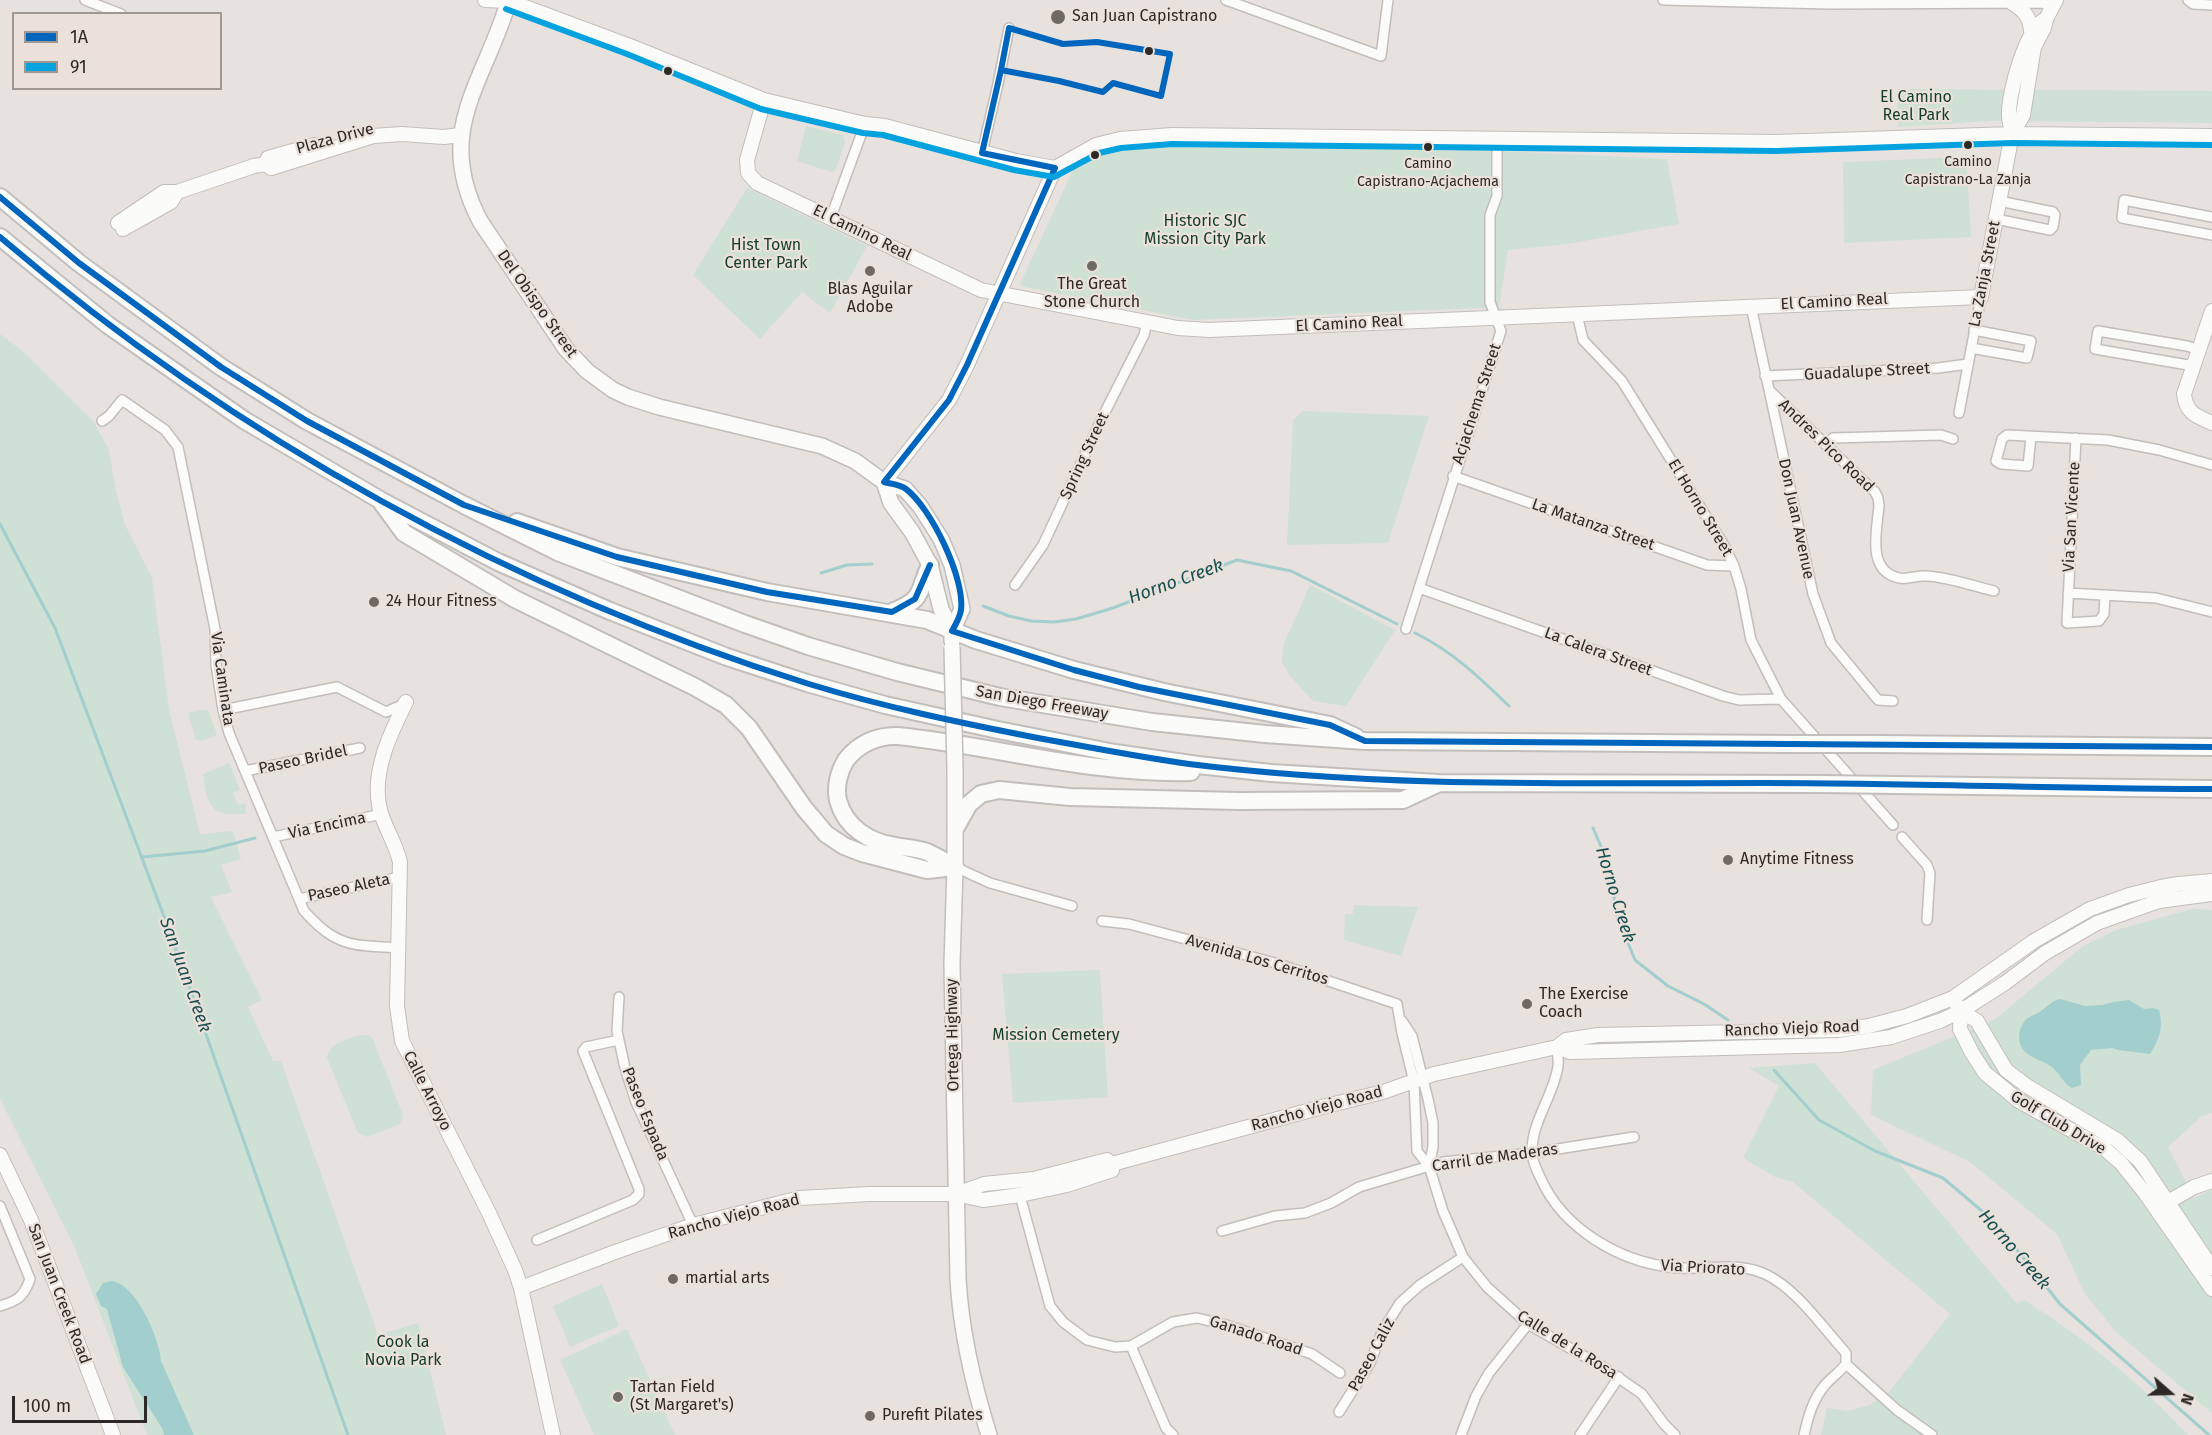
<!DOCTYPE html>
<style>
body{margin:0}
#map{position:relative;width:2212px;height:1435px;overflow:hidden;background:#e7e2de;font-family:"Fira Sans",sans-serif}
canvas{display:block}
.legend{position:absolute;left:12px;top:12px;width:210px;height:78px;box-sizing:border-box;background:#ebe1da;border:2px solid #9f9792;margin:0;padding:8px 10px;list-style:none;font-size:18px;color:#2c2926}
.legend li{display:flex;align-items:center;gap:12px;height:30px}
.legend b{width:30px;border:2px solid #9f9792}
.north{position:absolute;left:2140px;top:1363px;width:60px;height:60px;-webkit-text-stroke:4px #ebe1da;paint-order:stroke;rotate:110deg;font-size:16px;font-weight:700;line-height:24px;text-align:center;color:#2c2926}
.north::after{content:'';display:block;margin:auto;width:21px;height:27px;background:#2c2926;clip-path:polygon(50% 0,100% 100%,50% 72%,0 100%)}
.scale{position:absolute;left:12px;top:1396px;width:135px;height:27px;box-sizing:border-box;border:3px solid #2c2926;border-top:0;padding-left:8px;font-size:18px;line-height:21px;white-space:nowrap;color:#2c2926;-webkit-text-stroke:4px #ebe1da;paint-order:stroke}
</style>
<div id="map">
<canvas width="2212" height="1435"></canvas>
<ul class="legend">
<li><b style="height:8px;background:#0065bd"></b>1A</li>
<li><b style="height:8px;background:#04a2de"></b>91</li>
</ul>
<div class="north">N</div>
<div class="scale">100 m</div>
</div>
<script>
const context = document.querySelector('canvas').getContext('2d');
context.lineJoin = 'round';
function paint(path, color) {
  context.fillStyle = color;
  context.fill(path, 'evenodd');
}
function stroke(path, color, width, dash) {
  context.strokeStyle = color;
  context.lineWidth = width;
  context.lineCap = dash ? 'butt' : 'round';
  context.setLineDash(dash || []);
  context.stroke(path);
}
function label(font, color, halo, rows, align = 'center') {
  context.font = font + ' "Fira Sans",sans-serif';
  context.lineWidth = 4.5;
  context.setLineDash([]);
  context.textBaseline = 'middle';
  context.strokeStyle = halo;
  context.fillStyle = color;
  for (const [text, x, y, turn = 0] of rows) {
    context.save();
    context.translate(x, y);
    context.rotate((+turn || 0) * Math.PI / 180);
    context.textAlign = isNaN(turn) ? turn : align;
    if (halo) context.strokeText(text, 0, 0);
    context.fillText(text, 0, 0);
    context.restore();
  }
}
paint(new Path2D(`
 M 1897,89 L 2212,91 L 2212,123 L 1991,121 L 1898,127 Z
 M 806,126 L 843,135 L 845,142 L 836,169 L 832,172 L 797,161 Z
 M 1202,143 L 1333,143 L 1667,159 L 1679,224 L 1567,244 L 1508,250 L 1499,307 L 1193,320 L 1025,287 L 1020,284 L 1073,170 L 1108,152 L 1138,144 Z
 M 1966,157 L 1971,237 L 1844,243 L 1843,162 Z
 M 747,188 L 867,246 L 830,313 L 802,292 L 760,339 L 693,275 Z
 M 0,334 L 24,352 L 94,422 L 109,450 L 115,487 L 125,525 L 152,578 L 169,710 L 200,834 L 233,831 L 241,859 L 221,865 L 232,892 L 211,897 L 262,1000 L 248,1007 L 273,1061 L 281,1061 L 378,1335 L 418,1323 L 446,1435 L 147,1435 L 75,1248 L 0,1099 Z
 M 1303,411 L 1429,416 L 1388,543 L 1287,545 L 1293,420 Z
 M 1310,585 L 1395,630 L 1346,706 L 1313,701 L 1290,676 L 1282,662 L 1283,646 Z
 M 200,710 L 208,710 L 217,735 L 203,741 L 196,740 L 188,713 Z
 M 229,763 L 240,790 L 233,793 L 238,805 L 245,803 L 246,814 C 238,813 229,815 221,813 C 206,807 205,787 203,774 Z
 M 1354,905 L 1418,907 L 1401,956 L 1344,940 L 1345,914 L 1353,914 Z
 M 2192,909 L 2212,910 L 2212,1113 L 2202,1116 L 2168,1147 L 2194,1198 L 2212,1190 L 2212,1413 L 2116,1332 L 2085,1294 L 2057,1234 L 1970,1162 L 1871,1115 L 1873,1070 L 1994,1020 L 2083,946 L 2116,930 Z
 M 1100,970 L 1108,1097 L 1013,1103 L 1002,974 Z
 M 360,1035 L 370,1036 L 373,1040 L 403,1115 L 400,1124 L 367,1137 L 358,1133 L 327,1058 C 330,1042 346,1040 360,1035 Z
 M 1815,1063 L 2017,1304 L 2024,1300 C 2084,1337 2140,1383 2188,1435 L 1821,1435 L 1827,1408 L 1848,1411 L 1870,1405 L 1889,1392 L 1950,1314 L 1793,1182 L 1775,1177 L 1743,1158 L 1779,1086 L 1749,1068 Z
 M 602,1284 L 619,1326 L 570,1347 L 553,1306 Z
 M 627,1329 L 675,1435 L 594,1435 L 560,1360 Z`), '#cfe0d5');
paint(new Path2D(`
 M 2060,999 L 2085,1006 L 2103,1005 L 2113,1002 L 2129,1000 L 2144,1009 L 2153,1008 L 2159,1010 C 2164,1027 2159,1040 2150,1054 L 2118,1050 L 2112,1048 L 2091,1050 L 2080,1065 L 2081,1085 L 2072,1088 C 2064,1084 2060,1074 2053,1068 C 2044,1060 2029,1059 2022,1048 C 2016,1038 2020,1024 2028,1018 C 2032,1015 2037,1014 2041,1011 C 2048,1006 2052,1001 2060,999 Z
 M 112,1281 C 136,1284 160,1339 161,1361 L 194,1435 L 164,1435 L 162,1428 L 123,1367 L 107,1309 L 101,1306 L 96,1294 L 103,1283 Z`), '#a2cece');
stroke(new Path2D(`
 M 0,524 L 55,628 L 168,927 L 348,1435
 M 821,573 L 847,565 L 872,564
 M 983,606 L 1009,616 L 1031,621 L 1054,622 L 1076,619 L 1113,608 L 1237,560 L 1291,571 L 1397,624
 M 1415,633 C 1452,651 1479,677 1509,706
 M 1593,828 L 1609,865 L 1617,916 L 1635,960 L 1668,986 L 1704,1004 L 1728,1020
 M 142,857 L 205,851 L 255,838
 M 1774,1070 L 1819,1120 L 1875,1151 L 1943,1178 L 1995,1222 L 2060,1304 L 2209,1435`), '#a2cece', 3);
const street = new Path2D(`
 M 85,0 L 121,14
 M 1226,0 L 1381,56 L 1388,0
 M 1663,0 L 1830,4 L 2042,3 L 2053,7
 M 2188,0 L 2193,4 L 2212,5
 M 982,153 L 998,84 L 1009,28
 M 831,217 L 865,124
 M 2212,217 L 2124,200 L 2122,218 L 2212,235
 M 1996,219 L 2050,230 L 2053,227 L 2055,215 L 2053,212 L 1999,201
 M 1751,306 L 1813,594 L 1831,643 L 1878,700 L 1893,701
 M 1577,314 L 1583,340 L 1622,381 L 1725,547 L 1734,566 L 1741,589 L 1751,640 L 1781,699 L 1893,825
 M 1971,348 L 2027,358 L 2031,341 L 1974,330
 M 2194,366 L 2095,349 L 2098,331 L 2187,346 L 2199,350
 M 1765,376 L 1938,368 L 1968,364
 M 1769,390 L 1875,492 L 1878,498 L 1879,506 C 1877,530 1866,571 1899,578 C 1908,580 1917,575 1926,576 C 1949,577 1973,586 1994,591
 M 1959,413 L 1981,297
 M 102,421 L 109,416 L 122,400 L 165,430 L 178,447 L 215,629 L 216,664 L 223,710 L 229,733 L 304,911 C 323,932 339,945 369,946 C 379,947 389,947 398,948
 M 2031,437 L 2028,466 L 2001,464 L 1996,461 L 2002,439 L 2007,435 L 2108,440 L 2159,450 L 2212,465
 M 2076,438 L 2067,623 L 2099,621 L 2104,614 L 2105,595
 M 1825,444 L 1833,438 L 1941,435 L 1953,439
 M 1453,476 L 1707,565 L 1734,566
 M 1015,585 L 1043,545 L 1102,418 L 1144,335 L 1147,322
 M 1419,588 L 1723,696 L 1739,700 L 1781,699
 M 2068,593 L 2156,598 L 2212,612
 M 1406,629 L 1501,331 L 1490,302 L 1490,215 L 1497,196 L 1497,139
 M 223,710 L 337,687 L 386,712 L 406,703
 M 245,771 L 360,748
 M 273,837 L 382,814
 M 1902,837 L 1927,865 L 1930,873 L 1927,920
 M 955,867 L 990,883 L 1072,906
 M 299,899 L 400,877
 M 1102,921 L 1129,924 L 1275,963 L 1397,1004 L 1402,1033 L 1414,1082 L 1417,1151 L 1429,1166 L 1443,1211 L 1463,1257 L 1487,1287 L 1528,1324 L 1603,1367 L 1642,1394 L 1664,1424 L 1675,1435
 M 619,997 L 617,1031 L 625,1068 L 636,1102 L 693,1225
 M 1402,1021 L 1412,1036 L 1428,1099 L 1433,1123 L 1433,1147 L 1429,1166
 M 1557,1047 C 1557,1053 1559,1060 1558,1066 C 1554,1095 1531,1122 1532,1153 C 1532,1161 1537,1171 1541,1179 C 1563,1228 1618,1261 1670,1267 C 1702,1272 1734,1260 1765,1274 C 1796,1288 1823,1328 1846,1353 L 1846,1364
 M 1019,1192 L 1050,1306 L 1063,1322 L 1087,1340 L 1115,1347 L 1131,1346 L 1173,1322 L 1197,1318 L 1226,1325 L 1312,1354 L 1340,1373
 M 0,1206 L 30,1279 C 24,1297 17,1301 0,1306
 M 1222,1231 L 1275,1216 L 1305,1213 L 1331,1203 L 1359,1187 L 1443,1162 L 1532,1153 L 1634,1137
 M 537,1240 L 633,1200 L 639,1194 L 639,1189 L 583,1051 L 586,1047 L 619,1040
 M 1131,1346 L 1166,1428 L 1173,1435
 M 1846,1364 L 1897,1410 L 1932,1435
 M 1339,1412 L 1370,1363 L 1382,1332 L 1400,1303 L 1420,1285 L 1463,1257
 M 1461,1435 L 1476,1396 L 1489,1373 L 1528,1324
 M 1580,1435 L 1619,1377
 M 1804,1435 C 1808,1417 1813,1399 1825,1385 C 1832,1377 1840,1372 1846,1364`);
const secondary = new Path2D(`
 M 485,0 L 509,1 L 630,46 L 764,100 L 865,124 L 885,126 L 1016,161 L 1055,168 L 1096,145 L 1120,139 L 1172,135 L 1776,142 L 2012,134 L 2212,136
 M 2012,3 C 2024,10 2030,17 2031,31
 M 764,100 L 747,160 L 748,173 L 757,183 L 981,290 L 1178,328 L 1209,330 L 1981,297 L 2012,134 C 2011,128 2009,121 2009,115 C 2008,94 2026,27 2046,19
 M 2012,134 L 2023,115 L 2034,47 L 2044,28 L 2046,19 L 2056,0
 M 266,164 L 268,158 L 314,145
 M 118,223 L 164,192 L 177,192 L 254,166 L 266,164 L 271,168 L 373,136 L 402,134 L 444,137 L 460,135
 M 123,229 L 171,202 L 177,192
 M 2212,311 L 2184,394 C 2186,413 2196,416 2212,423
 M 884,482 L 949,400 L 967,365 L 1055,168
 M 406,702 C 390,734 371,773 380,810 C 385,828 396,844 400,862 L 397,1006 L 402,1041 L 489,1213 L 515,1270 L 521,1288 L 553,1435
 M 1957,1005 L 1961,1011 L 1977,1021 L 2006,1070 L 2027,1086 L 2117,1140 L 2140,1161 L 2212,1268
 M 1961,1011 L 1960,1029 L 1972,1053 L 1985,1073 L 2019,1101 L 2105,1149 L 2121,1163 L 2145,1193 L 2212,1289
 M 1557,1047 L 1570,1052 L 1839,1045 L 1891,1037 L 1940,1021 L 1961,1011 L 2005,983 L 2045,953 L 2097,923 L 2159,901 L 2212,894
 M 0,1155 L 31,1220 L 113,1435
 M 956,1194 L 984,1184 L 1034,1179 L 1107,1160 L 1112,1164 L 1322,1107 L 1383,1092 L 1434,1074 L 1557,1047 L 1566,1040 L 1598,1035 L 1839,1030 L 1869,1026 L 1907,1016 L 1953,998 L 2034,941 L 2090,909 L 2129,895 L 2161,887 L 2178,884 L 2212,881
 M 2161,1206 L 2194,1187 L 2212,1181
 M 521,1288 L 615,1252 L 693,1225 L 800,1198 L 869,1194 L 956,1194 L 983,1200 L 1020,1195 L 1067,1185 L 1112,1170 L 1112,1164`);
const primary = new Path2D(`
 M 509,0 C 484,84 433,131 480,221 L 566,349 L 587,371 L 613,390 L 628,397 L 659,407 L 822,446 L 855,461 L 884,482 L 905,489 L 920,506 L 941,539 L 952,565 L 962,609 L 952,631 L 952,641
 M 884,482 L 891,503 L 912,532 L 930,565 L 941,609 L 952,631
 M 955,769 L 955,867 L 952,964 L 958,1279 C 961,1332 973,1384 989,1435`);
const highway = new Path2D(`
 M 0,197 L 79,263 L 221,367 L 307,421 L 464,505 L 560,553 L 745,624 L 808,646 L 897,672 L 1000,697 L 1152,722 L 1265,734 L 1365,741 L 1793,744
 M 0,237 L 108,325 L 244,420 L 380,500 L 498,562 L 610,611 L 727,657 L 807,683 L 885,705 L 998,730 L 1115,753 L 1198,765 L 1271,773 L 1438,783 L 1821,784
 M 382,503 L 404,533 L 515,599 L 695,687 L 726,705 L 749,728 L 804,808 L 826,834 L 844,846 L 862,853 L 927,870 L 955,867
 M 517,522 L 617,557 L 767,592 L 927,620 L 976,640 L 1074,670 L 1164,692 L 1330,725 L 1356,737
 M 892,612 C 925,599 917,593 930,565
 M 1874,744 L 2212,747
 M 1895,785 L 2212,789
 M 956,827 L 969,804 L 981,794 L 999,790 L 1070,797 L 1238,801 L 1403,800 L 1437,784
 M 955,867 C 946,862 936,856 927,852 C 917,848 905,848 895,846 C 869,842 845,827 838,800 C 835,787 839,771 846,760 C 858,744 878,735 898,736 C 995,746 1092,775 1191,772`);
stroke(street, '#c2bebb', 12);
stroke(secondary, '#c2bebb', 16);
stroke(primary, '#c2bebb', 18);
stroke(highway, '#c2bebb', 20);
stroke(street, '#fbfbfa', 9);
stroke(secondary, '#fbfbfa', 14);
stroke(primary, '#fbfbfa', 15);
stroke(highway, '#fbfbfa', 16);
const primaryBridge = new Path2D(`
 M 952,647 L 955,769`);
const highwayBridge = new Path2D(`
 M 1793,744 L 1874,744
 M 1821,784 L 1895,785`);
stroke(primaryBridge, '#c2bebb', 18, []);
stroke(highwayBridge, '#c2bebb', 20, []);
stroke(primaryBridge, '#fbfbfa', 15);
stroke(highwayBridge, '#fbfbfa', 16);
stroke(new Path2D(`
 M 1009,28 L 1063,44 L 1097,42 L 1170,54 L 1161,96 L 1113,83 L 1103,92 L 1059,81 L 1001,70 Z
 M 0,197 L 79,263 L 221,367 L 307,421 L 464,505 L 617,557 L 767,592 L 892,612 L 915,599 L 930,565
 M 0,237 C 235,438 514,592 809,684 C 884,707 961,723 1038,738 C 1088,747 1138,757 1189,764 C 1380,788 1572,783 1765,783 C 1914,783 2063,789 2212,789
 M 952,631 L 1074,670 L 1139,687 L 1330,725 L 1365,741 L 2212,747
 M 952,631 C 956,624 960,617 961,610 C 965,578 931,508 906,489 C 900,484 891,484 884,482 L 949,400 L 967,365 L 1055,168 L 982,153 L 1001,70`), '#0065bd', 6);
stroke(new Path2D(`
 M 506,9 L 627,54 L 761,109 L 863,133 L 883,135 L 1014,170 L 1054,177 L 1099,153 L 1121,148 L 1172,144 L 1776,151 L 2012,143 L 2212,145`), '#04a2de', 6);
for (const [x, y, r, color] of [
 [1058,17,8,"#6d6a66"],
 [1149,51,5,"#2c2926"],
 [668,71,5,"#2c2926"],
 [1968,145,5,"#2c2926"],
 [1428,147,5,"#2c2926"],
 [1095,155,5,"#2c2926"],
 [1092,266,6,"#6d6a66"],
 [870,271,6,"#6d6a66"],
 [374,602,6,"#6d6a66"],
 [1728,860,6,"#6d6a66"],
 [1527,1004,6,"#6d6a66"],
 [673,1279,6,"#6d6a66"],
 [618,1397,6,"#6d6a66"],
 [870,1416,6,"#6d6a66"]
]) {
  const dot = new Path2D();
  dot.arc(x, y, r, 0, 2 * Math.PI);
  context.fillStyle = color;
  context.fill(dot);
  stroke(dot, '#ebe1da', 2);
}
label('14px', '#2c2926', '#ebe1da', [
 ["Camino",1968,162],
 ["Capistrano-La Zanja",1968,180],
 ["Camino",1428,164],
 ["Capistrano-Acjachema",1428,182]
]);
label('16px', '#2c2926', '#ebe1da', [
 ["San Juan Capistrano",1072,17],
 ["The Great",1092,285,"center"],
 ["Stone Church",1092,303,"center"],
 ["Blas Aguilar",870,290,"center"],
 ["Adobe",870,308,"center"],
 ["24 Hour Fitness",386,602],
 ["Anytime Fitness",1740,860],
 ["The Exercise",1539,995],
 ["Coach",1539,1013],
 ["martial arts",685,1279],
 ["Tartan Field",630,1388],
 ["(St Margaret's)",630,1406],
 ["Purefit Pilates",882,1416]
], 'left');
label('16px', '#123d2c', '#ebe1da', [
 ["El Camino",1916,98],
 ["Real Park",1916,116],
 ["Historic SJC",1205,222],
 ["Mission City Park",1205,240],
 ["Hist Town",766,246],
 ["Center Park",766,264],
 ["Mission Cemetery",1056,1036],
 ["Cook la",403,1343],
 ["Novia Park",403,1361]
]);
label('16px', '#2c2926', '#ebe1da', [
 ["Plaza Drive",335,139,-15],
 ["El Camino Real",862,233,26],
 ["La Zanja Street",1985,274,-79],
 ["El Camino Real",1834,302,-3],
 ["Del Obispo Street",537,304,55],
 ["El Camino Real",1349,324,-3],
 ["Guadalupe Street",1867,372,-3],
 ["Acjachema Street",1477,404,-72],
 ["Andres Pico Road",1826,446,44],
 ["Spring Street",1085,456,-65],
 ["El Horno Street",1700,508,59],
 ["Via San Vicente",2072,517,-87],
 ["Don Juan Avenue",1796,519,78],
 ["La Matanza Street",1593,525,19],
 ["La Calera Street",1598,652,20],
 ["Via Caminata",222,679,82],
 ["San Diego Freeway",1042,703,10],
 ["Paseo Bridel",303,760,-12],
 ["Via Encima",327,826,-12],
 ["Paseo Aleta",349,888,-12],
 ["Avenida Los Cerritos",1257,960,16],
 ["Rancho Viejo Road",1792,1029,-2],
 ["Ortega Highway",953,1035,-91],
 ["Calle Arroyo",427,1091,63],
 ["Rancho Viejo Road",1317,1109,-15],
 ["Paseo Espada",645,1114,68],
 ["Golf Club Drive",2058,1123,31],
 ["Carril de Maderas",1495,1158,-8],
 ["Rancho Viejo Road",734,1217,-15],
 ["Via Priorato",1703,1268,3],
 ["San Juan Creek Road",59,1294,69],
 ["Ganado Road",1256,1336,18],
 ["Calle de la Rosa",1567,1345,32],
 ["Paseo Caliz",1372,1355,-62]
]);
label('italic 18px', '#154f51', '#ebe1da', [
 ["Horno Creek",1176,582,-20],
 ["Horno Creek",1615,895,73],
 ["San Juan Creek",185,975,70],
 ["Horno Creek",2014,1250,49]
]);
</script>
